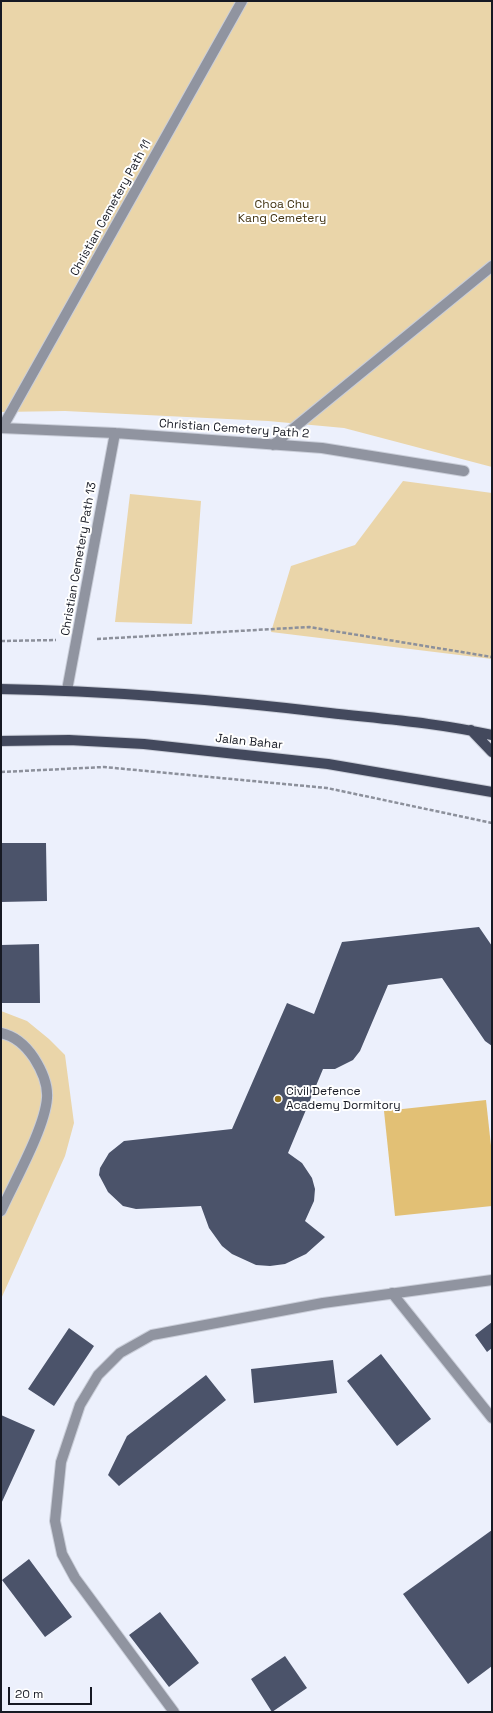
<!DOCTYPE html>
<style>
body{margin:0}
#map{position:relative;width:493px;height:1713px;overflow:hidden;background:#ecf0fc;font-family:"Space Grotesk",sans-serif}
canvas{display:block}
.frame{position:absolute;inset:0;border:2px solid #161923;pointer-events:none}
.scale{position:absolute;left:8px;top:1687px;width:84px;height:18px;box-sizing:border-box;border:2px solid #161923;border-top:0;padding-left:5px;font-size:12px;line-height:14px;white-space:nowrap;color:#161923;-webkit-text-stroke:3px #fff;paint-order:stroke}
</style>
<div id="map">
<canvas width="493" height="1713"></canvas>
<div class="frame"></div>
<div class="scale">20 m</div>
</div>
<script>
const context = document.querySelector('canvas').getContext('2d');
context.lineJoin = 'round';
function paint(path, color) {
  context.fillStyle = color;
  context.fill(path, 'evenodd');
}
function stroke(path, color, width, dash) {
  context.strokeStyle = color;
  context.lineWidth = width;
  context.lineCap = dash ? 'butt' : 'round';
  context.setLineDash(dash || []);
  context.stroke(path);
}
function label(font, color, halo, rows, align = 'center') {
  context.font = font + ' "Space Grotesk",sans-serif';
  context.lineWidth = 4;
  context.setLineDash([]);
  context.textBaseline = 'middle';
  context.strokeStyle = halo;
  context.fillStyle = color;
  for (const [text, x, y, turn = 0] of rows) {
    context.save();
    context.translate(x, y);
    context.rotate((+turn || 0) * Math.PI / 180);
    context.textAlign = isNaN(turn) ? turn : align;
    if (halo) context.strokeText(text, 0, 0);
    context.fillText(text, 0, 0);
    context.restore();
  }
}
paint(new Path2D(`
 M 1,1 L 492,1 L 492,467 L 344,428 L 268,421 L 65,411 L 1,412 Z
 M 403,481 L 492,493 L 492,659 L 271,632 L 291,566 L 355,545 Z
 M 130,494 L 201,501 L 192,624 L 115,622 Z
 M 1,1011 L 27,1021 L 49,1039 L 65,1055 L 74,1123 L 65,1156 L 1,1299 Z`), '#ead5a9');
paint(new Path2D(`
 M 486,1100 L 492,1155 L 492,1206 L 395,1216 L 384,1111 Z`), '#e2c075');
paint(new Path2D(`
 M 1,843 L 46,843 L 47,901 L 1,902 Z
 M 479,927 L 492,946 L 492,1046 L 485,1041 L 442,978 L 388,985 L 360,1051 L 353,1060 L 335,1069 L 323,1069 L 288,1153 L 302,1163 L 312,1178 L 315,1189 L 314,1201 L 305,1221 L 325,1237 L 306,1254 L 285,1264 L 270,1266 L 256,1265 L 232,1254 L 222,1246 L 209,1228 L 201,1206 L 136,1209 L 123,1206 L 108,1192 L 99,1175 L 100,1168 L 109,1153 L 124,1141 L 232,1129 L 287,1003 L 314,1014 L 342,942 Z
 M 39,944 L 40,1003 L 1,1003 L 1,945 Z
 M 492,1322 L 492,1348 L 487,1352 L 475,1335 Z
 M 69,1328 L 94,1346 L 54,1406 L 28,1389 Z
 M 381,1354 L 431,1419 L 397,1446 L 347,1381 Z
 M 333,1360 L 337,1393 L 254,1403 L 251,1369 Z
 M 206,1375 L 226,1400 L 119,1486 L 108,1475 L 127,1436 Z
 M 1,1415 L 35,1430 L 1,1504 Z
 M 492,1530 L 492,1666 L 468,1684 L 403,1594 Z
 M 29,1559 L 72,1617 L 45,1637 L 2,1580 Z
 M 160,1612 L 199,1663 L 169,1687 L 129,1635 Z
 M 285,1656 L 307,1688 L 272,1712 L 251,1679 Z`), '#4b536a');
const minor = new Path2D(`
 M 1,428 L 115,433 L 322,448 L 464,471
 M 2,428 L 242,1
 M 273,445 L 492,266
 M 67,690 L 115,433
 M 1,1033 C 15,1036 26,1046 34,1058 C 41,1069 48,1085 47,1098 C 45,1128 14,1182 1,1211
 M 392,1293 L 492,1418
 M 174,1712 L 75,1578 L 62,1554 L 55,1521 L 61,1462 L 80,1405 L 98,1375 L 120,1353 L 152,1335 L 323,1303 L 492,1280`);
const major = new Path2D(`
 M 1,689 C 111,691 221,700 330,713 C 384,719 439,723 492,735
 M 471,730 L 492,752
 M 1,741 L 69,740 L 144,744 L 328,764 L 492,792`);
stroke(minor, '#caced9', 12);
stroke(major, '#caced9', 12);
stroke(new Path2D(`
 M 97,639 L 309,627 L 492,657
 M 1,641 L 56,640
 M 1,772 L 104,767 L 327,788 L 492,823`), '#8c909b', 2.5, [4, 2]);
stroke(minor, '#9094a0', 10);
stroke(major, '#43495d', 10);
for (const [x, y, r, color] of [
 [278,1099,4,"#96741c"]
]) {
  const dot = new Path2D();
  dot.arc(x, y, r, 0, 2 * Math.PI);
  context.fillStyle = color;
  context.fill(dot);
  stroke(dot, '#fff', 1.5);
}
label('12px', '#433413', '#fff', [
 ["Choa Chu",282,205],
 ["Kang Cemetery",282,219]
]);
label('12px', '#161923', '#fff', [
 ["Christian Cemetery Path 11",111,208,-61],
 ["Christian Cemetery Path 2",234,429,4],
 ["Christian Cemetery Path 13",79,559,-80],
 ["Jalan Bahar",249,742,6]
]);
label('12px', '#161923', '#fff', [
 ["Civil Defence",286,1092],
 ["Academy Dormitory",286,1106]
], 'left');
</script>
